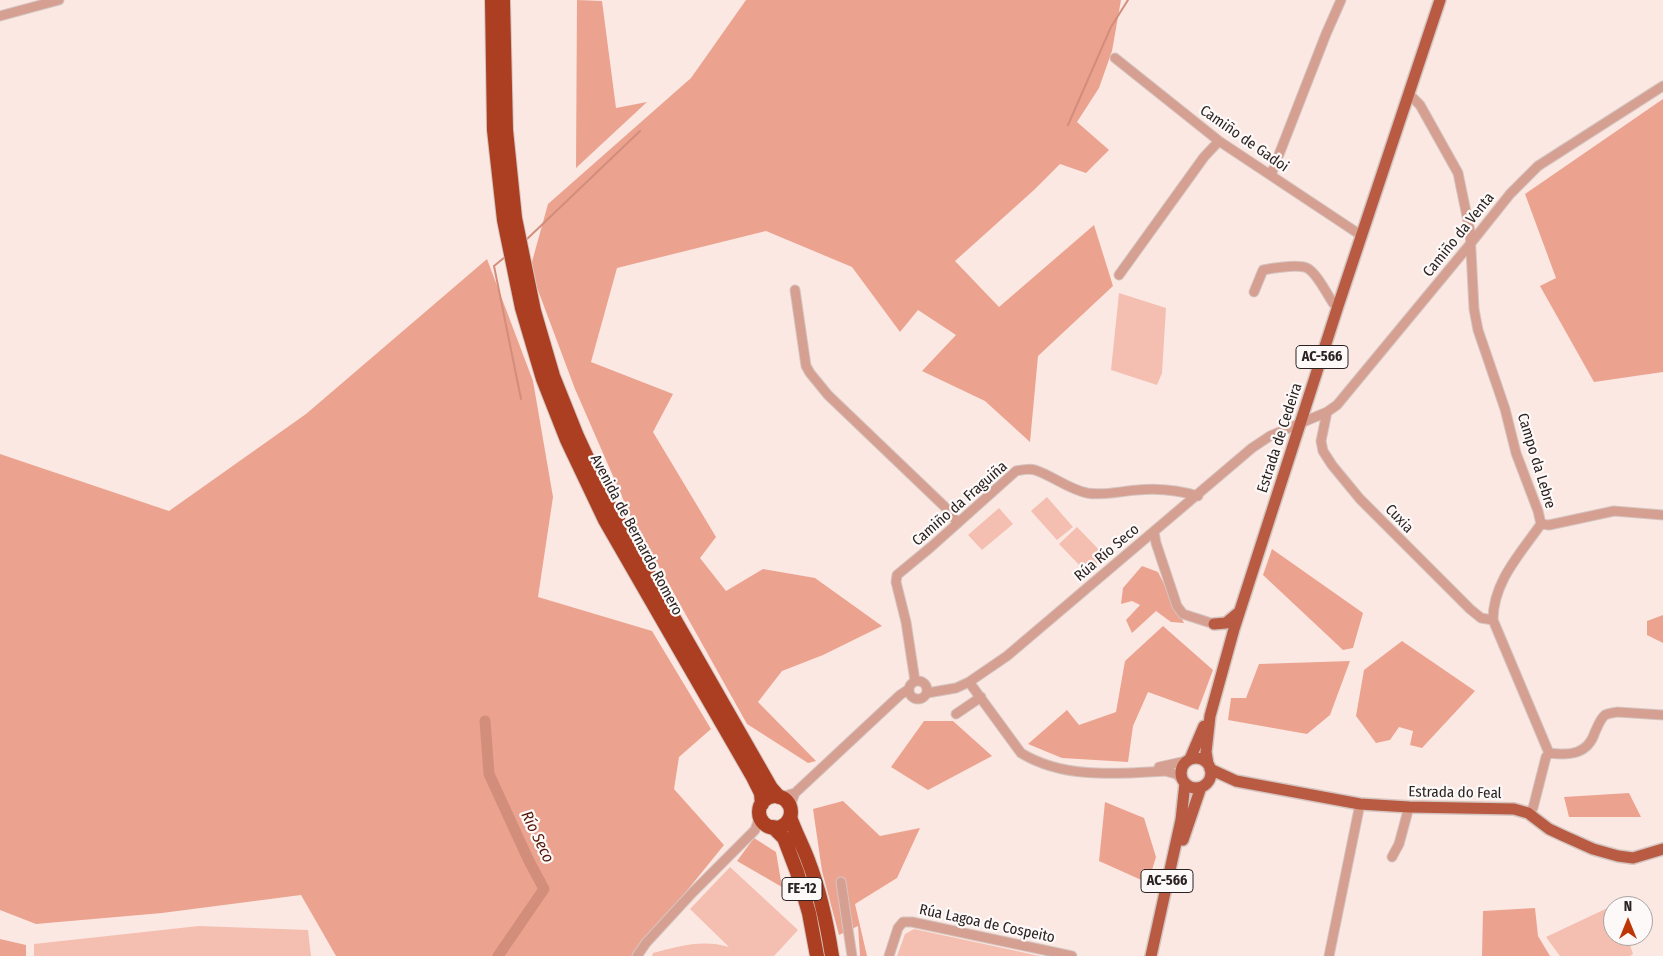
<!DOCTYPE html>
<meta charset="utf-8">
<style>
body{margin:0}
#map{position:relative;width:1663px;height:956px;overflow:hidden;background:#fbe8e3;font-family:"Fira Sans Condensed",sans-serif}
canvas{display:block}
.north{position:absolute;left:1603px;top:896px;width:50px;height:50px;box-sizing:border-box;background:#fdf9f8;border:1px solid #a9a3a2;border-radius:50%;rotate:0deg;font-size:14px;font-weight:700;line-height:20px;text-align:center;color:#2a2322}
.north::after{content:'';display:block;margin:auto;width:18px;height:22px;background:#be3507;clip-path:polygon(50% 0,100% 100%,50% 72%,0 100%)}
</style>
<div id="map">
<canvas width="1663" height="956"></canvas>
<div class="north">N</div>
</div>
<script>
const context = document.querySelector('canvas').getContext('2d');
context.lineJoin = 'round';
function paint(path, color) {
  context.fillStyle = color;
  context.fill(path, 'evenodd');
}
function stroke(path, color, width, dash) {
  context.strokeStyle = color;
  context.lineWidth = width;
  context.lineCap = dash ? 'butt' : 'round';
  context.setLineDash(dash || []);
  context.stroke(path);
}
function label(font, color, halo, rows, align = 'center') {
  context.font = font + ' "Fira Sans Condensed",sans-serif';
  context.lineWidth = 4.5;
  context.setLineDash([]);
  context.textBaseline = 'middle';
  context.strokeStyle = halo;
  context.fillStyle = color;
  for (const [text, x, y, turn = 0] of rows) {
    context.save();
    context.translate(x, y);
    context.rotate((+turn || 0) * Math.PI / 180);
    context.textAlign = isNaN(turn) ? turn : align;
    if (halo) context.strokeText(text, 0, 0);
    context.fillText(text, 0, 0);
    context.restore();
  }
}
paint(new Path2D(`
 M 1119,293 L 1166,308 L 1162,373 L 1157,385 L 1111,370 Z
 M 1047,497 L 1073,527 L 1057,540 L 1031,511 Z
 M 999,508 L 1013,524 L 982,550 L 968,535 Z
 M 1077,527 L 1105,556 L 1087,573 L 1059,544 Z
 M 730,867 L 798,930 L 774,956 L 652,956 L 653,953 C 679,946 703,939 729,947 L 690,909 Z
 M 1616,904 L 1616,906 L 1613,906 L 1613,936 L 1627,936 L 1633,954 L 1630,956 L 1560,956 L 1546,937 Z
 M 199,926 L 308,930 L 311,956 L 34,956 L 34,944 Z
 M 914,929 L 1040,956 L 897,956 L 905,934 Z`), '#f4bfb0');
paint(new Path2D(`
 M 577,0 L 602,1 L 616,108 L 647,102 L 576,168 Z
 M 746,0 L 1121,0 L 1112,51 L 1099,88 L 1077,122 L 1109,150 L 1086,173 L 1060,164 L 1034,190 L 955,261 L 999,307 L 1094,225 L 1113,286 L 1038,356 L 1030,442 L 985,401 L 922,371 L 956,335 L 918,310 L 900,332 L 852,267 L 766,231 L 617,268 L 591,362 L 673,394 L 653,432 L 716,537 L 700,558 L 726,591 L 763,569 L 815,578 L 882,626 L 823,655 L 782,671 L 758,702 L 816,761 L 808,763 L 747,724 L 630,515 L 575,389 L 530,269 L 548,204 L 691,78 Z
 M 1663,99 L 1663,372 L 1594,382 L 1540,286 L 1556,278 L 1525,194 Z
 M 487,259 L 533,381 L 553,497 L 538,597 L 652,631 L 711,729 L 679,757 L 674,789 L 724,845 L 634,956 L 336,956 L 301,895 L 162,913 L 36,924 L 0,910 L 0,454 L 169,511 L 306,414 Z
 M 1272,549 L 1363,613 L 1353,648 L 1343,650 L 1263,575 Z
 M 1142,566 L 1158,572 L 1184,623 L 1171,622 L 1156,611 L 1132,633 L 1126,620 L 1140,605 L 1132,601 L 1121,604 L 1123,588 Z
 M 1663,615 L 1663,643 L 1647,635 L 1647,621 Z
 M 1163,626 L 1213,670 L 1198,710 L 1148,692 L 1133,726 L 1128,762 L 1062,758 L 1028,744 L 1067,710 L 1079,725 L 1116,712 L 1125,661 Z
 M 1402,641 L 1475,691 L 1422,748 L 1410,745 L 1413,731 L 1399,727 L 1390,740 L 1376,743 L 1356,716 L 1364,670 Z
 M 1350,661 L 1330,715 L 1307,734 L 1228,720 L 1231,698 L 1246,698 L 1259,664 Z
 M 924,721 L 953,721 L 992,756 L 928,790 L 891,767 Z
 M 1629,793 L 1641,817 L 1569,817 L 1564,797 Z
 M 843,801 L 880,836 L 920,828 L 897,878 L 855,904 L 867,956 L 860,956 L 858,926 L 839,935 L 822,871 L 813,809 Z
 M 1105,802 L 1144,818 L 1156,857 L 1148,883 L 1099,861 Z
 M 754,838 L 776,852 L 782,887 L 737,861 Z
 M 1535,908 L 1538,936 L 1550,956 L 1482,956 L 1483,911 Z
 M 0,939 L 26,945 L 26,956 L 0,956 Z`), '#eba390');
stroke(new Path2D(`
 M 1068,125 L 1111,27 L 1128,0
 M 526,240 L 640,131
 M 505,257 L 494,266 L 521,399`), '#d38e7b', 2);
stroke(new Path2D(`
 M 485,721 L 489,774 L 529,861 L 544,889 L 498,956`), '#d38e7b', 11);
const minor = new Path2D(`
 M 0,16 L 59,0
 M 1115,58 L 1219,141 L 1362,236
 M 1409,94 L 1420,105 L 1458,173 L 1470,231 L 1474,309 L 1478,330 L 1505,409 L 1516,453 L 1538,511 L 1541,524 C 1520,554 1493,582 1493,620 L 1549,753 L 1546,757 L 1533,808 L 1528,813
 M 1271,175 L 1326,34 L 1341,0
 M 1119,275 L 1204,157 L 1219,141
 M 795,290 L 806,366 L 810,373 L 828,395 L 944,506 L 958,523
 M 1254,292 L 1263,270 C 1274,268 1298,264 1307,268 C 1316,272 1327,294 1333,303 L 1338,306
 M 1327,412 L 1321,441 L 1323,451 L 1332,465 L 1360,499 L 1470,609 L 1481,618 L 1493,620
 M 1541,524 L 1549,525 L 1614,511 L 1663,515
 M 1154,532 L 1156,543 L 1177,606 L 1183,614 L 1214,624
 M909 690a9 9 0 1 1 18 0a9 9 0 1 1-18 0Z
 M 915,681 L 906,622 L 896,582 L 897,575 L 931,547 L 1016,471 C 1021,470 1029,468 1035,470 C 1053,476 1068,489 1087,493 C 1104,496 1121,491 1137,490 C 1158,488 1178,490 1198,496
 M 969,682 L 1021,753 C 1063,779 1117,774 1165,771 L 1176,774 L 1182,779
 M 927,693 L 956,688 L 969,682 L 1007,656 L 1252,448 L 1270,436 L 1327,412 L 1337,405 L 1471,243 L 1510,194 L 1538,166 L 1663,86
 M 956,714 L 981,697
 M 1549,753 C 1570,756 1588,754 1595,732 C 1598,726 1600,719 1605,715 C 1609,713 1613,713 1617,712 L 1663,715
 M 1159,767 L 1186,761
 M 781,797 L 795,793 L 900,695 L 909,689
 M 790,806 L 795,793
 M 1392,857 L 1399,844 L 1409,807
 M 841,882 L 852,956
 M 637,956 L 646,943 L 693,892 L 755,830 L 760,816
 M 889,956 L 898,928 L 903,922 L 912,922 L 1072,956
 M 1329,956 L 1360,804`);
const major = new Path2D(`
 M 1214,624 L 1226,623 L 1238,613
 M1181 773a15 15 0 1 1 30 0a15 15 0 1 1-30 0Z
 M 1190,759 L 1204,726
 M 1208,764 L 1206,752 L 1210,716 L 1234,629 L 1338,306 L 1440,0
 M 1210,769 L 1236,781 L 1360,804 L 1409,807 L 1514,809 L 1528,813 L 1549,829 L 1564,836 L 1593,849 L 1618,856 L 1633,858 L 1663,849
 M 1183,840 L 1201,787
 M 1151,956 L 1181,820 L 1185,783`);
const highway = new Path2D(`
 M 492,0 L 494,130 L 504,220 L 522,308 L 543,379 L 567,440 L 605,520 L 753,777 L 761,793 L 762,804
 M 503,0 L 506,130 L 515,218 L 534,311 L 553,376 L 577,436 L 608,503 L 771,788 L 779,797
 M759 812a16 16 0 1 1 32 0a16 16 0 1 1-32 0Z
 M 790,817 C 795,832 803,846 808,860 C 820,891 827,924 832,956
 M 773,827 L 784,838 L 797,872 L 809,913 L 817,956`);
stroke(minor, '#d5c5c0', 11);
stroke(major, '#d5c5c0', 14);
stroke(highway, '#d5c5c0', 16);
stroke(minor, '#d5a091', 9);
stroke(major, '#b85b42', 11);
stroke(highway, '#ac3e21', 14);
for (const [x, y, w] of [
 [1322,357,52],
 [1167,881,52],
 [802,889,40]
]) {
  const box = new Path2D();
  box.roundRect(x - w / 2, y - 11.5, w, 23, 4);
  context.fillStyle = '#fdf9f8';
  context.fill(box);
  stroke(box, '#2a2322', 1);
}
label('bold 14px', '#2a2322', null, [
 ["AC-566",1322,357],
 ["AC-566",1167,881],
 ["FE-12",802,889]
]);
label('15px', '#2a2322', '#fdf9f8', [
 ["Camiño de Gadoi",1244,139,35],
 ["Camiño da Venta",1459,235,-51],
 ["Estrada de Cedeira",1280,438,-72],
 ["Campo da Lebre",1536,461,73],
 ["Camiño da Fraguiña",960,504,-41],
 ["Cuxia",1399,519,46],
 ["Avenida de Bernardo Romero",636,535,62],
 ["Rúa Río Seco",1107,553,-40],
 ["Estrada do Feal",1455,793,1],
 ["Rúa Lagoa de Cospeito",987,924,12]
]);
label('italic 16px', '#541605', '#fdf9f8', [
 ["Río Seco",537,837,64]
]);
</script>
